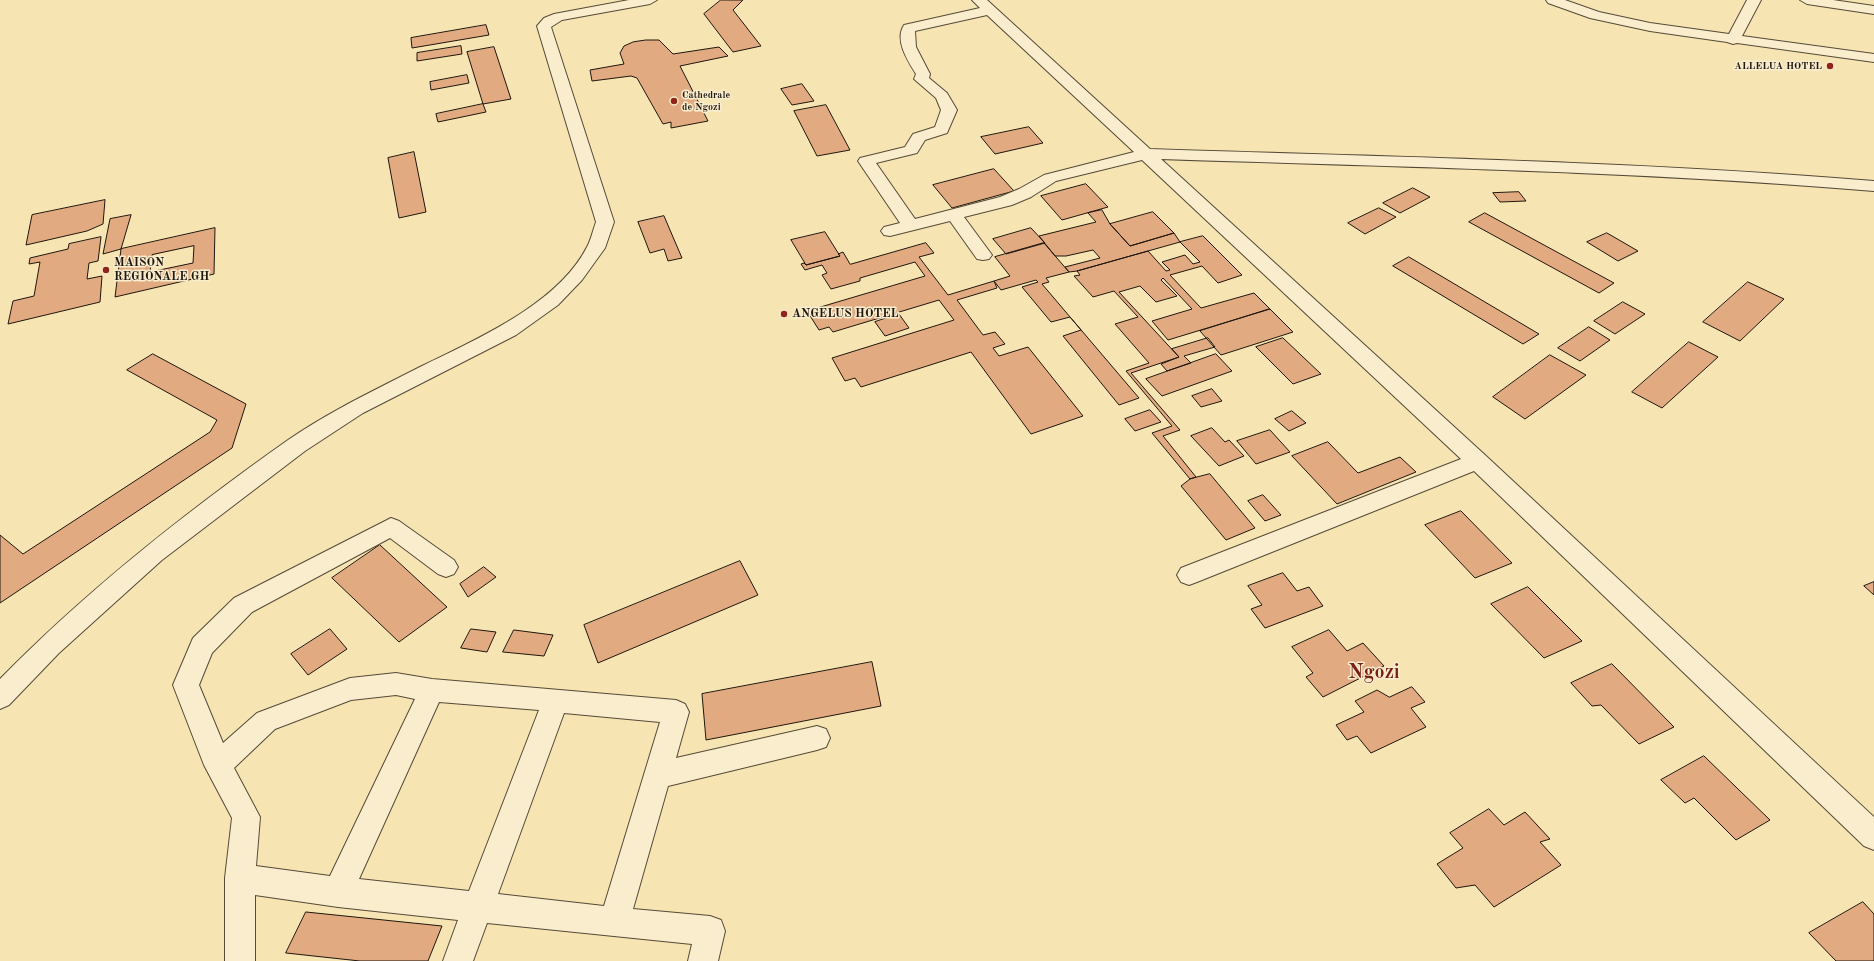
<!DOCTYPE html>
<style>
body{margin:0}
canvas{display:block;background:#f6e4b2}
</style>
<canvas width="1874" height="961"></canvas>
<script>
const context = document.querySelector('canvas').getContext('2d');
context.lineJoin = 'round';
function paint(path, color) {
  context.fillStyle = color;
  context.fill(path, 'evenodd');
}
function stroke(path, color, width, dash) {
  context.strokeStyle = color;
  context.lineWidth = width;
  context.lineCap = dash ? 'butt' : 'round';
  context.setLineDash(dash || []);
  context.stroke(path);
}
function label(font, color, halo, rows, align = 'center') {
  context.font = font + ' "Old Standard TT",serif';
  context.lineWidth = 3;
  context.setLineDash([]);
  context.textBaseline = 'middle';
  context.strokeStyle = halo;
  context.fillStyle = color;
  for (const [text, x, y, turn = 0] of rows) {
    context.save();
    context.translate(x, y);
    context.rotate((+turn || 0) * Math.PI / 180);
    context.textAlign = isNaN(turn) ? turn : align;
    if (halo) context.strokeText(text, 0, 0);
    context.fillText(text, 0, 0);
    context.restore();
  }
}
const building = new Path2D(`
 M 721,0 L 743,0 L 733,10 L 761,46 L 733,52 L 704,14 Z
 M 486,25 L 489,35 L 412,48 L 411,38 Z
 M 646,40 L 659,40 L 673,54 L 719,47 L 728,56 L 680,66 L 708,121 L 671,128 L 671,122 L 663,124 L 637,78 L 631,76 L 592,81 L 590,70 L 624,64 L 620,53 L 624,46 L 633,42 Z
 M 461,46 L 462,54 L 417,61 L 417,53 Z
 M 494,47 L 511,99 L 483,104 L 467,52 Z
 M 467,75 L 469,83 L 431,90 L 430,82 Z
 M 802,84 L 814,101 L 792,105 L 781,89 Z
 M 483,104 L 486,112 L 438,122 L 436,114 Z
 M 826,105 L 850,150 L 817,156 L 794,111 Z
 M 1029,127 L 1043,143 L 995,154 L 981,137 Z
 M 414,152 L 426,212 L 399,218 L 388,158 Z
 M 994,169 L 1014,191 L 952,208 L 933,185 Z
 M 1086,184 L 1108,207 L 1062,220 L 1041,196 Z
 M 1413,188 L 1430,197 L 1400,213 L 1383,203 Z
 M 1519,192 L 1526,201 L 1500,202 L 1493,193 Z
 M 105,200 L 103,224 L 87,231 L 26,245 L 32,215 Z
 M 1379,208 L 1396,217 L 1365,234 L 1348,223 Z
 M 1102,210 L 1110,224 L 1130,246 L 1174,233 L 1180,242 L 1077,271 L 1069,272 L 1065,267 L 1100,258 L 1093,250 L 1066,256 L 1055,256 L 1039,236 L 1096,222 L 1088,213 Z
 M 1153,212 L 1174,233 L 1130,246 L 1110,224 Z
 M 1485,213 L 1614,283 L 1599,293 L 1469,222 Z
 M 131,215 L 121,249 L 103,254 L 110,219 Z
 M 664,216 L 682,258 L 668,261 L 664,249 L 650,253 L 638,222 Z
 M 215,228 L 214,274 L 115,297 L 121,249 ZM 194,246 L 193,263 L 150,272 L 152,255 Z
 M 1031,228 L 1045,243 L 1006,254 L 993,239 Z
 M 825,232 L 840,256 L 806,265 L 791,240 Z
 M 1607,233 L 1638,251 L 1618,261 L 1587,242 Z
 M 1203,236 L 1242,275 L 1218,283 L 1202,266 L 1170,275 L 1201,308 L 1254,293 L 1270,309 L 1168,340 L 1152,321 L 1192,309 L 1163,278 L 1161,280 L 1177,296 L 1156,302 L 1140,286 L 1119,292 L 1179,357 L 1131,373 L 1180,430 L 1163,436 L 1196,477 L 1190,479 L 1152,433 L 1172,426 L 1126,371 L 1149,363 L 1115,324 L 1138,317 L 1114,291 L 1093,297 L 1074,276 L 1080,275 L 1077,271 L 1148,251 L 1166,271 L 1170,270 L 1162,262 L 1185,255 L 1193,264 L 1200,262 L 1180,242 Z
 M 101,237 L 98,261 L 89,263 L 87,279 L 102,276 L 100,302 L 8,324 L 13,301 L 34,296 L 40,262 L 29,264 L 30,258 L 68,249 L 69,244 Z
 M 926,243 L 934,253 L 919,257 L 948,295 L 994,281 L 997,288 L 957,300 L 983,335 L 995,332 L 1005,344 L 993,348 L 999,356 L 1028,347 L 1083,416 L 1031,434 L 971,352 L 861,387 L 855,378 L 845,381 L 832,358 L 954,320 L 939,300 L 833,332 L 829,327 L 819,330 L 807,311 L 925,276 L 915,262 L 860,278 L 860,281 L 831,289 L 822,275 L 827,273 L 822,265 L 805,270 L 801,264 L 804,263 L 806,265 L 840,256 L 838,254 L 843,252 L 850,264 Z
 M 1044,243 L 1069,272 L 1046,278 L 1049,282 L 1042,284 L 1139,398 L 1119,405 L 1063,336 L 1081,330 L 1070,317 L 1051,322 L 1022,287 L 1038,282 L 1036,280 L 1001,290 L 994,281 L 1010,276 L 995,257 Z
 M 1409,257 L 1539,334 L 1523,344 L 1393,266 Z
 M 1748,282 L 1784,299 L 1740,341 L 1703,322 Z
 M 1623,302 L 1645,314 L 1615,334 L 1594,321 Z
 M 1270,309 L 1293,332 L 1221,355 L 1200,331 Z
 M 899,314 L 909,328 L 885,336 L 875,322 Z
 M 1589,327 L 1610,340 L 1580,361 L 1558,348 Z
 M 1208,338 L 1215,347 L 1184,356 L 1191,363 L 1167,371 L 1161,364 L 1179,357 L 1172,349 Z
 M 1283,338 L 1321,374 L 1293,384 L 1256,347 Z
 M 1689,342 L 1718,357 L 1662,408 L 1632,392 Z
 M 153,354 L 246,404 L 232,448 L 0,603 L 0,535 L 23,554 L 210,432 L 217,420 L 127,370 Z
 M 1216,354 L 1232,371 L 1162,396 L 1146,379 Z
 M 1550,355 L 1586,375 L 1525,419 L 1493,397 Z
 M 1212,389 L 1222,401 L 1201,407 L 1192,396 Z
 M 1150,410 L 1161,422 L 1135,431 L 1125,419 Z
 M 1292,411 L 1306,423 L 1289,431 L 1275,419 Z
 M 1212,428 L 1225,442 L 1229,440 L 1244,456 L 1219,466 L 1191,436 Z
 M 1270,430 L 1290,452 L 1256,464 L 1237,441 Z
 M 1328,442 L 1358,473 L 1400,457 L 1416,472 L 1337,504 L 1292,456 Z
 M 1210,474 L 1255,528 L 1226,540 L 1181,486 L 1190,479 Z
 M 1263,495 L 1281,515 L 1265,521 L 1248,501 Z
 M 1461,511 L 1512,563 L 1475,578 L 1425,525 Z
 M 380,545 L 447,607 L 399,642 L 332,578 Z
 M 740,561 L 758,595 L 598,663 L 584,625 Z
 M 484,567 L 496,577 L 468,597 L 460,584 Z
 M 1283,573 L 1297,591 L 1309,587 L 1323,606 L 1265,628 L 1251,609 L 1262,605 L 1248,586 Z
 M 1874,582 L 1874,595 L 1864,586 Z
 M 1528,587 L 1582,641 L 1544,658 L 1491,604 Z
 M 330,629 L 347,649 L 308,675 L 291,654 Z
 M 471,629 L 496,632 L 487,652 L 461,648 Z
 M 514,630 L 553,635 L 544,656 L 503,652 Z
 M 1329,630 L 1347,651 L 1363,643 L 1384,666 L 1323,697 L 1306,677 L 1313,673 L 1292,647 Z
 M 872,662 L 881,706 L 706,740 L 702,694 Z
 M 1612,664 L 1674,727 L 1639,744 L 1601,705 L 1592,706 L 1571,683 Z
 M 1412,687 L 1425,702 L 1411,708 L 1426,727 L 1371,753 L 1357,736 L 1347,740 L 1336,725 L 1364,712 L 1355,701 L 1377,690 L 1389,697 Z
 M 1704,756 L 1770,820 L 1736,840 L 1694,798 L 1685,803 L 1661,780 Z
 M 1489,809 L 1504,825 L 1525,812 L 1550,839 L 1540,842 L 1561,865 L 1494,907 L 1475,885 L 1456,888 L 1437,864 L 1463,848 L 1450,833 Z
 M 1863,902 L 1874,914 L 1874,961 L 1836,961 L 1809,933 Z
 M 306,912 L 442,926 L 428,961 L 360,961 L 286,953 Z`);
paint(building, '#e2aa80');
stroke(building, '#1f160e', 1);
const minor = new Path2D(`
 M 629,0 L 657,0 L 650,4 L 562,20 L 551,27 L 614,222 L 605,248 L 582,280 L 558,305 L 516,335 L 363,413 L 305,451 L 162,560 L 59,653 L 9,705 L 0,709 L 0,679 C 87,590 186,512 288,440 C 330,411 377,389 422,366 C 477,339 558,304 587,247 C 591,240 593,230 596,222 L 537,26 L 544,18 L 554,14 Z
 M 972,0 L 987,0 L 1150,149 C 1391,157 1633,161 1874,181 L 1874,191 C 1637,171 1399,167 1161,159 L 1485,455 L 1874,817 L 1874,850 L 1864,846 L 1474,471 L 1197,582 L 1189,585 L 1181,582 L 1177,575 L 1181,568 L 1461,459 L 1142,160 L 1056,181 L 1031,197 L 1012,205 L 964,217 L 992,255 L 989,259 L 983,260 L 977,259 L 950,221 L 890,236 L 884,235 L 881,231 L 884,227 L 900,223 L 858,161 L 860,158 L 905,147 L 913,134 L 935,127 L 941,110 L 936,98 L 914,79 L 916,74 C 908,61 894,40 904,25 L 980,8 ZM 987,15 L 1134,152 L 1044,175 L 1019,189 L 1000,197 L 915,219 L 876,163 L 917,153 L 925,140 L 947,133 L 957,110 L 947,93 L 929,78 L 930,74 L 916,47 L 915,31 Z
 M 1546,0 L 1565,0 L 1599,12 L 1650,23 L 1729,34 L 1747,0 L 1761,0 L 1742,36 L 1874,54 L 1874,62 L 1737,43 L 1733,44 L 1727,42 L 1650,31 L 1590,18 L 1548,3 Z
 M 1800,0 L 1833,0 L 1874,6 L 1874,14 L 1807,4 Z
 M 391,518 L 399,521 L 454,560 L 458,567 L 454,574 L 446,577 L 438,574 L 390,538 L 252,612 L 212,653 L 199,685 L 223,743 L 257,713 L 350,678 L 396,673 L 432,679 L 676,700 L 685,704 L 689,712 L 676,758 L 817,726 L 826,729 L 830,738 L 826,747 L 817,750 L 668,786 L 633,909 L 710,916 L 721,920 L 725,931 L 718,961 L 688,961 L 692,944 L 487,923 L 473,961 L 443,961 L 458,920 L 338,907 L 255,895 L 255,961 L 225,961 L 225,878 L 232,818 L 204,765 L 173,685 L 193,638 L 234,598 ZM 396,695 L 415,699 L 330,876 L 256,866 L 260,817 L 234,768 L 275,729 L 351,700 ZM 439,702 L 539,710 L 469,891 L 359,879 ZM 564,713 L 660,722 L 604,906 L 498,894 Z`);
stroke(minor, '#554a37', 2);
paint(minor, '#f9edcd');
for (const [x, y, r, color] of [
 [1830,66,4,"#8f2418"],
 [674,101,4,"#8f2418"],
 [106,270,4,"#8f2418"],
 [784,314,4,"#8f2418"]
]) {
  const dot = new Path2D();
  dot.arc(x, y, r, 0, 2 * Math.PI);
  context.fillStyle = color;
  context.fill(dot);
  stroke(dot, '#f9edcd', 1.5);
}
label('bold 10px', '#1f160e', '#f9edcd', [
 ["ALLELUA HOTEL",1822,66],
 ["Cathedrale",682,95,"left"],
 ["de Ngozi",682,107,"left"]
], 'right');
label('bold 12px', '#1f160e', '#f9edcd', [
 ["MAISON",114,263],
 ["REGIONALE GH",114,277],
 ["ANGELUS HOTEL",792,314]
], 'left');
label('bold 20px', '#7a1f14', '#f9edcd', [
 ["Ngozi",1374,673]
]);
</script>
